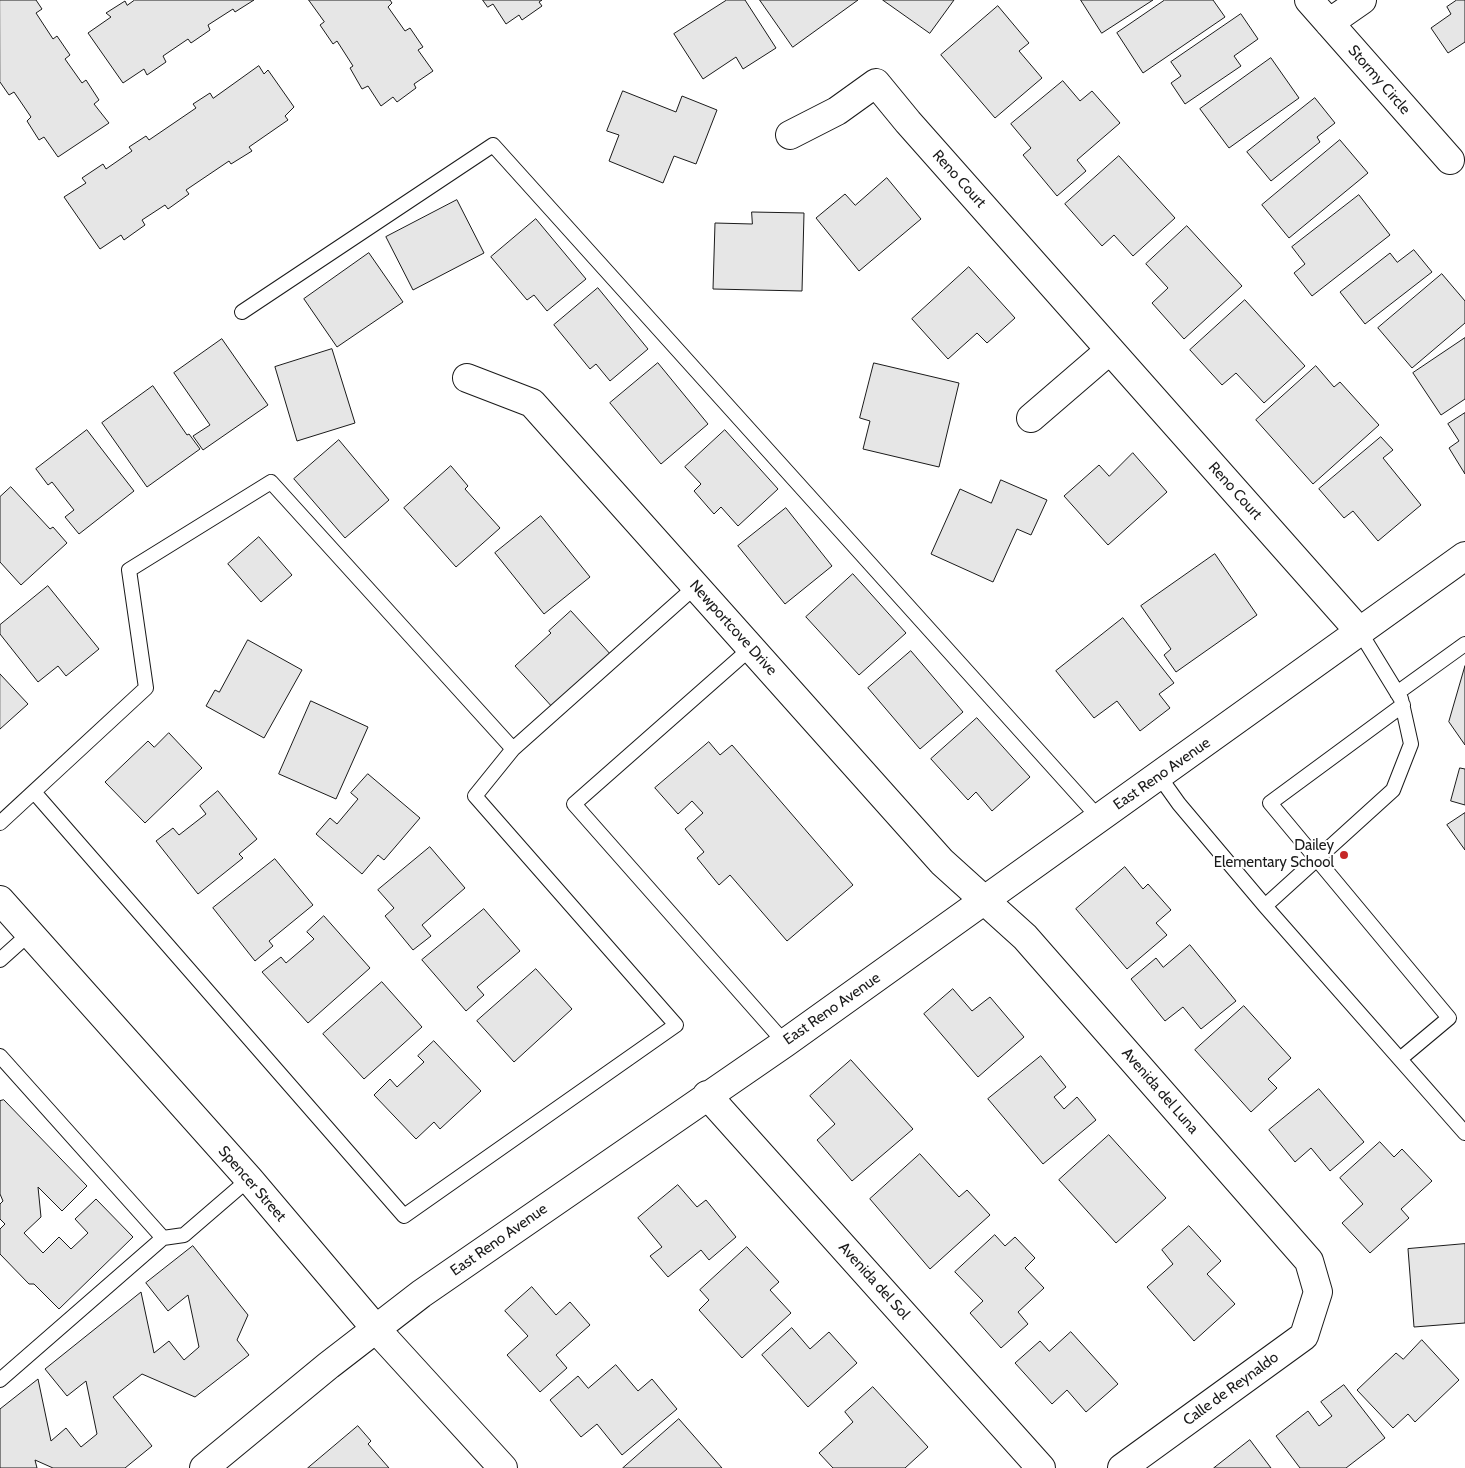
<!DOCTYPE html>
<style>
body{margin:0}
canvas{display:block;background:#fff}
</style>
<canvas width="1465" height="1468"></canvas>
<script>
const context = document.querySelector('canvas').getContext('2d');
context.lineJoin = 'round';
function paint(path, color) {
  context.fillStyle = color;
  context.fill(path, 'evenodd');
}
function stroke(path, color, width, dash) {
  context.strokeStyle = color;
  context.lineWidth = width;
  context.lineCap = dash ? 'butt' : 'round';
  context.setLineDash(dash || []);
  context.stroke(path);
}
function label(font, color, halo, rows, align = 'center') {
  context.font = font + ' Cabin,sans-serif';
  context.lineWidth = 4;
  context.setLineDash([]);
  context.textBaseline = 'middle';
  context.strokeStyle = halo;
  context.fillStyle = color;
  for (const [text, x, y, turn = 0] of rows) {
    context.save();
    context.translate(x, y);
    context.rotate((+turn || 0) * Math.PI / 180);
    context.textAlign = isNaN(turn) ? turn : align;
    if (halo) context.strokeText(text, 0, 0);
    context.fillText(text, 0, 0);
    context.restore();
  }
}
const building = new Path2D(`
 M 0,0 L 36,0 L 42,9 L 36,13 L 53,39 L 57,36 L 70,55 L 65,59 L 82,83 L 86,80 L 99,100 L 94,104 L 109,123 L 58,157 L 44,137 L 39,140 L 27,121 L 31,117 L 14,92 L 9,95 L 0,82 Z
 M 135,0 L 254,0 L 235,12 L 233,9 L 208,25 L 210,30 L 191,43 L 188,39 L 163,56 L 166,62 L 147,75 L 144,69 L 123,83 L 88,33 L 111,17 L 106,13 L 125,1 L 127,5 Z
 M 309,0 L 390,0 L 392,3 L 388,7 L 405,31 L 410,28 L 423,47 L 418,50 L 433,71 L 414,84 L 416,88 L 397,102 L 393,97 L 381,106 L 368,86 L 362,89 L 350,68 L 353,66 L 337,41 L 333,44 L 320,25 L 324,22 Z
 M 483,0 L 542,0 L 539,2 L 542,6 L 522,20 L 519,15 L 506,24 L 493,4 L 488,7 Z
 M 727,0 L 745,0 L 776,48 L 743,69 L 736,57 L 703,79 L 674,34 Z
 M 760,0 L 858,0 L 793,47 Z
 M 883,0 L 954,0 L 930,33 Z
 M 1081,0 L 1153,0 L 1102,33 Z
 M 1165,0 L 1213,0 L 1225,17 L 1143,73 L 1117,33 Z
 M 1457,0 L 1465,0 L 1465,42 L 1448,53 L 1431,28 L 1451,14 L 1447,7 Z
 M 998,6 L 1029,43 L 1019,51 L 1042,78 L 995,118 L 941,55 Z
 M 1241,14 L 1258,39 L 1234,56 L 1241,66 L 1185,104 L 1171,83 L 1181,76 L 1171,62 Z
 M 1271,58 L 1299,98 L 1229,148 L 1200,109 Z
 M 259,66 L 264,74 L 268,70 L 294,107 L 285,116 L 288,120 L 249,147 L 252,151 L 231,164 L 229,161 L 186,190 L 189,194 L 168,209 L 165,205 L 142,220 L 145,225 L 124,240 L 121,235 L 100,249 L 64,197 L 86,183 L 82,178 L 103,164 L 106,169 L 132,151 L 129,147 L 146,136 L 149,140 L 196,108 L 193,104 L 210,93 L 213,98 Z
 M 1063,81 L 1080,101 L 1092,91 L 1120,123 L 1077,160 L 1086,171 L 1057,196 L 1023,155 L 1031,148 L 1011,124 Z
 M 623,91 L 676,112 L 682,96 L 717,110 L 696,164 L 674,156 L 663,183 L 609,161 L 619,135 L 607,131 Z
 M 1315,98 L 1335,123 L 1317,137 L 1320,142 L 1271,181 L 1247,152 Z
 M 1340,140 L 1368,173 L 1289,238 L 1262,205 Z
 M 1119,156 L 1175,218 L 1133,256 L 1114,235 L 1102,246 L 1065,204 Z
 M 887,178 L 921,219 L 859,271 L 816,218 L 845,194 L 855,205 Z
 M 1359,195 L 1390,235 L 1312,296 L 1294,273 L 1305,264 L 1292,247 Z
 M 457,200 L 484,253 L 413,290 L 386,237 Z
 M 752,212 L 804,213 L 802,291 L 713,289 L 715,223 L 752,224 Z
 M 536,219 L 586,279 L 547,311 L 534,295 L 527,300 L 491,257 Z
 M 1187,226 L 1242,286 L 1184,339 L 1152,303 L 1168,288 L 1146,264 Z
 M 1414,250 L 1432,272 L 1365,324 L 1340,292 L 1390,253 L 1397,262 Z
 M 369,253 L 403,302 L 337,347 L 304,299 Z
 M 969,267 L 1015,318 L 987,343 L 977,333 L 948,359 L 912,319 Z
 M 1442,274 L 1465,301 L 1465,323 L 1412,368 L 1378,328 Z
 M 598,288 L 648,349 L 610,381 L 596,364 L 590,369 L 554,325 Z
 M 1245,300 L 1305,366 L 1264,403 L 1236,373 L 1222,385 L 1190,350 Z
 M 1465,338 L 1465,399 L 1441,415 L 1413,373 Z
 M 222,339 L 268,405 L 203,450 L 193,436 L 210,425 L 174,373 Z
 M 332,349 L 355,423 L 297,441 L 275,367 Z
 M 658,363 L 708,424 L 661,464 L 610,403 Z
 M 874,363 L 959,383 L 939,467 L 863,449 L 870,421 L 860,418 Z
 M 1316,366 L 1334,387 L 1340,382 L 1379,425 L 1313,484 L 1256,420 Z
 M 153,386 L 187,435 L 189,434 L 200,449 L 147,487 L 102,423 Z
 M 1465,413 L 1465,474 L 1449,448 L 1459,441 L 1448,424 Z
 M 87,430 L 134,491 L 79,534 L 65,517 L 74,510 L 52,482 L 48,485 L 36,469 Z
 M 725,430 L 778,489 L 738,526 L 721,507 L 714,514 L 694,491 L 701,484 L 685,467 Z
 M 1381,437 L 1393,450 L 1383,458 L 1421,505 L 1378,541 L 1353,511 L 1344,518 L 1319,489 Z
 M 339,440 L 389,500 L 345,538 L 294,479 Z
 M 1133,453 L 1167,492 L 1108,545 L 1064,496 L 1099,465 L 1109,476 Z
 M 451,466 L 468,486 L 465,489 L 500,528 L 456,567 L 404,508 Z
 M 1001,480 L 1047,500 L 1031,535 L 1017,529 L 993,582 L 931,554 L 960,489 L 991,503 Z
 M 11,487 L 50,529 L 53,527 L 67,543 L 21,585 L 0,562 L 0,497 Z
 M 786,508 L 832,566 L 785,604 L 738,546 Z
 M 541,516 L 590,577 L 544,614 L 495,553 Z
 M 259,537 L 292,575 L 261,602 L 228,564 Z
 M 1215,554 L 1257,615 L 1176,672 L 1164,655 L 1171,649 L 1141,606 Z
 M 853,574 L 906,633 L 859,675 L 806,617 Z
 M 48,586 L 99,649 L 66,676 L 58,666 L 38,682 L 0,634 L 0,625 Z
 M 571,611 L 612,656 L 554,709 L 515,666 L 551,633 L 549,631 Z
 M 1123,618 L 1174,683 L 1159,694 L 1170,708 L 1140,731 L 1117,701 L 1094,718 L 1056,671 Z
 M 248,640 L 302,670 L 264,738 L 206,706 L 215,690 L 219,692 Z
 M 911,651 L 963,712 L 920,749 L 868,688 Z
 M 1465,666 L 1465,745 L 1449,722 Z
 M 0,674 L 28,704 L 0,729 Z
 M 311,701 L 368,727 L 336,799 L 279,774 Z
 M 977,718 L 1030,777 L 992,811 L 976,792 L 968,800 L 931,759 Z
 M 169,733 L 202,768 L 145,823 L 105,782 L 148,741 L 154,747 Z
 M 709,742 L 720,755 L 732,745 L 853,885 L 787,941 L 730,875 L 719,885 L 697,858 L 704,852 L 685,829 L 703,813 L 692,801 L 678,814 L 655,788 Z
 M 1460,768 L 1465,769 L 1465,805 L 1451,801 Z
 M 368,774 L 420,818 L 384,860 L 378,855 L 362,874 L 316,834 L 330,818 L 337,824 L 358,799 L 351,793 Z
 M 218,791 L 257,839 L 239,854 L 243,858 L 198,894 L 156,841 L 173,828 L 179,835 L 206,814 L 200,806 Z
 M 1465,813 L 1465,850 L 1447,825 Z
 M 430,847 L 465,888 L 422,925 L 431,936 L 413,950 L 385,916 L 394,908 L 378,890 Z
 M 275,859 L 313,905 L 269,941 L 273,946 L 255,961 L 213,908 Z
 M 1125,867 L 1143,889 L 1148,884 L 1171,910 L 1156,923 L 1167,935 L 1127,969 L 1076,909 Z
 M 484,909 L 520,951 L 477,987 L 484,995 L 466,1011 L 422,960 Z
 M 324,916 L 370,968 L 308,1023 L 262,972 L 281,957 L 286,963 L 314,939 L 307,932 Z
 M 1190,945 L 1236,1001 L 1201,1029 L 1183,1007 L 1165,1021 L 1131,979 L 1156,958 L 1163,967 Z
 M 536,969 L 572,1009 L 514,1062 L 477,1021 Z
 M 382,982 L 422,1027 L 364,1079 L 323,1034 Z
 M 953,989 L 972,1011 L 990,997 L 1024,1037 L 978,1077 L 924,1014 Z
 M 1244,1006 L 1291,1058 L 1268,1079 L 1277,1088 L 1251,1112 L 1195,1050 Z
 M 434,1041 L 481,1091 L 440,1129 L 434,1122 L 416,1139 L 374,1095 L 390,1079 L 397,1087 L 424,1062 L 418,1056 Z
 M 1041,1056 L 1066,1087 L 1054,1097 L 1064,1109 L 1077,1097 L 1096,1120 L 1043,1164 L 988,1099 Z
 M 851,1060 L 913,1129 L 852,1181 L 817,1140 L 835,1124 L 810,1096 Z
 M 1319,1089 L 1364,1142 L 1330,1171 L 1311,1148 L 1295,1162 L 1269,1130 Z
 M 4,1100 L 87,1186 L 62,1211 L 38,1187 L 41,1217 L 24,1233 L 43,1253 L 59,1237 L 71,1249 L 88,1233 L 75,1219 L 96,1199 L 133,1237 L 59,1309 L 34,1284 L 29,1284 L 0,1254 L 0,1229 L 5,1224 L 0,1219 L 0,1204 L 3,1201 L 0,1194 L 0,1101 Z
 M 1109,1135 L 1166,1198 L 1116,1243 L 1059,1180 Z
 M 1380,1142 L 1394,1157 L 1402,1149 L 1432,1181 L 1401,1209 L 1409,1218 L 1370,1253 L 1342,1223 L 1363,1204 L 1340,1178 Z
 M 920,1154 L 959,1197 L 967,1190 L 990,1215 L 930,1269 L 870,1199 Z
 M 678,1185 L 697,1207 L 706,1200 L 736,1237 L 709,1260 L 701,1250 L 668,1277 L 650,1256 L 662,1247 L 638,1218 Z
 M 1189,1226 L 1221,1261 L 1207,1274 L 1235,1304 L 1194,1341 L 1147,1287 L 1173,1264 L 1162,1250 Z
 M 995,1235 L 1005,1246 L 1015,1237 L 1035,1258 L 1025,1268 L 1044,1288 L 1018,1312 L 1028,1324 L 1001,1348 L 970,1313 L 983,1301 L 955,1272 Z
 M 1465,1244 L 1465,1323 L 1414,1327 L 1408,1249 Z
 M 193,1246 L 248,1315 L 237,1340 L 249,1355 L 195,1397 L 142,1374 L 113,1397 L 152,1446 L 125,1468 L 53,1468 L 35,1460 L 37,1468 L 0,1468 L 0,1409 L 38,1379 L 51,1441 L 66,1428 L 81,1447 L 97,1434 L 86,1381 L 67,1396 L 45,1369 L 141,1292 L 154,1353 L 169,1341 L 184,1360 L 199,1347 L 188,1295 L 168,1311 L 146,1283 Z
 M 747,1247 L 779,1282 L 770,1290 L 791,1313 L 742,1358 L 699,1310 L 709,1300 L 700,1290 Z
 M 532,1287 L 556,1315 L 570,1302 L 590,1325 L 556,1355 L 567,1368 L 540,1392 L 507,1355 L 528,1336 L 505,1311 Z
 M 792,1328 L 810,1349 L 829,1332 L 857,1363 L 808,1407 L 762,1355 Z
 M 1071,1332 L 1118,1384 L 1086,1412 L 1067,1390 L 1052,1404 L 1015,1363 L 1040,1341 L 1049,1351 Z
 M 1422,1340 L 1459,1380 L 1415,1422 L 1408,1414 L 1393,1428 L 1357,1390 L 1396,1353 L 1403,1359 Z
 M 616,1365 L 638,1391 L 652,1379 L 677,1409 L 622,1455 L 597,1424 L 581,1437 L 550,1400 L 578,1376 L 588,1388 Z
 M 1344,1385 L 1385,1438 L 1346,1468 L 1300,1468 L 1276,1436 L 1308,1411 L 1319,1426 L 1332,1416 L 1321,1402 Z
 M 873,1387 L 928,1447 L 905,1468 L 833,1468 L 819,1453 L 853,1422 L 845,1412 Z
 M 679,1419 L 722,1468 L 623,1468 Z
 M 358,1426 L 371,1441 L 368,1444 L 389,1468 L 308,1468 Z
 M 1250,1440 L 1271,1468 L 1214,1468 Z`);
paint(building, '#e6e6e6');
stroke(building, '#1a1a1a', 1);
const lane = new Path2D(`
 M 242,312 L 493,145 L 1099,818
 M 751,648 L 574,804 L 785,1043
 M 1397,693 L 1465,644
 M 513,749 L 696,586
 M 1159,776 L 1179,804 L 1265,906 L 1465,1133
 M 0,823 L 146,688 L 129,570 L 271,482 L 513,749 L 475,796 L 676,1025 L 404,1216 L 34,792
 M 1265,906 L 1393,790 L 1411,744 L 1401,699 L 1360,632
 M 0,960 L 29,934
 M 0,1056 L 163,1238 L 0,1380
 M 1400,1059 L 1449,1018 L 1270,803 L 1403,705
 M 163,1238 L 184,1235 L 249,1179`);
const street = new Path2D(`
 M 1309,0 L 1450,160
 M 1329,23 L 1362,0
 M 790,135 L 837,111 L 876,83 L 908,122 L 1360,632
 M 467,378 L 532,403 L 942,862 L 1025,937 L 1309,1261 L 1318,1292 L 1304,1336 L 1122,1468
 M 1031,418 L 1110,350
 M 707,1095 L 1041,1468
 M 204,1468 L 329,1365 L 421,1294 L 785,1043 L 1465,556`);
const secondary = new Path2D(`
 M 0,900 L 249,1179 L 376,1329 L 503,1468`);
stroke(lane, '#1a1a1a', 16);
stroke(street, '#1a1a1a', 30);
stroke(secondary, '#1a1a1a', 30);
stroke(lane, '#fff', 14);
stroke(street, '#fff', 28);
stroke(secondary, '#fff', 28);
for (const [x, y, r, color] of [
 [1344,855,5,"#c62828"]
]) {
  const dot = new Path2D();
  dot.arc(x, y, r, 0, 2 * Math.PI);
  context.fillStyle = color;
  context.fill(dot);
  stroke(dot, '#fff', 2);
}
label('15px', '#1a1a1a', '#fff', [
 ["Stormy Circle",1379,80,49],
 ["Reno Court",959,179,48],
 ["Reno Court",1235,491,48],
 ["Newportcove Drive",733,628,48],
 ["East Reno Avenue",1162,774,-35],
 ["East Reno Avenue",832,1009,-35],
 ["Avenida del Luna",1160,1091,49],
 ["Spencer Street",252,1184,49],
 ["East Reno Avenue",499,1240,-35],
 ["Avenida del Sol",874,1281,48],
 ["Calle de Reynaldo",1231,1389,-36]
]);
label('15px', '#1a1a1a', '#fff', [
 ["Dailey",1334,846],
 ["Elementary School",1334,863]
], 'right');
</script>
